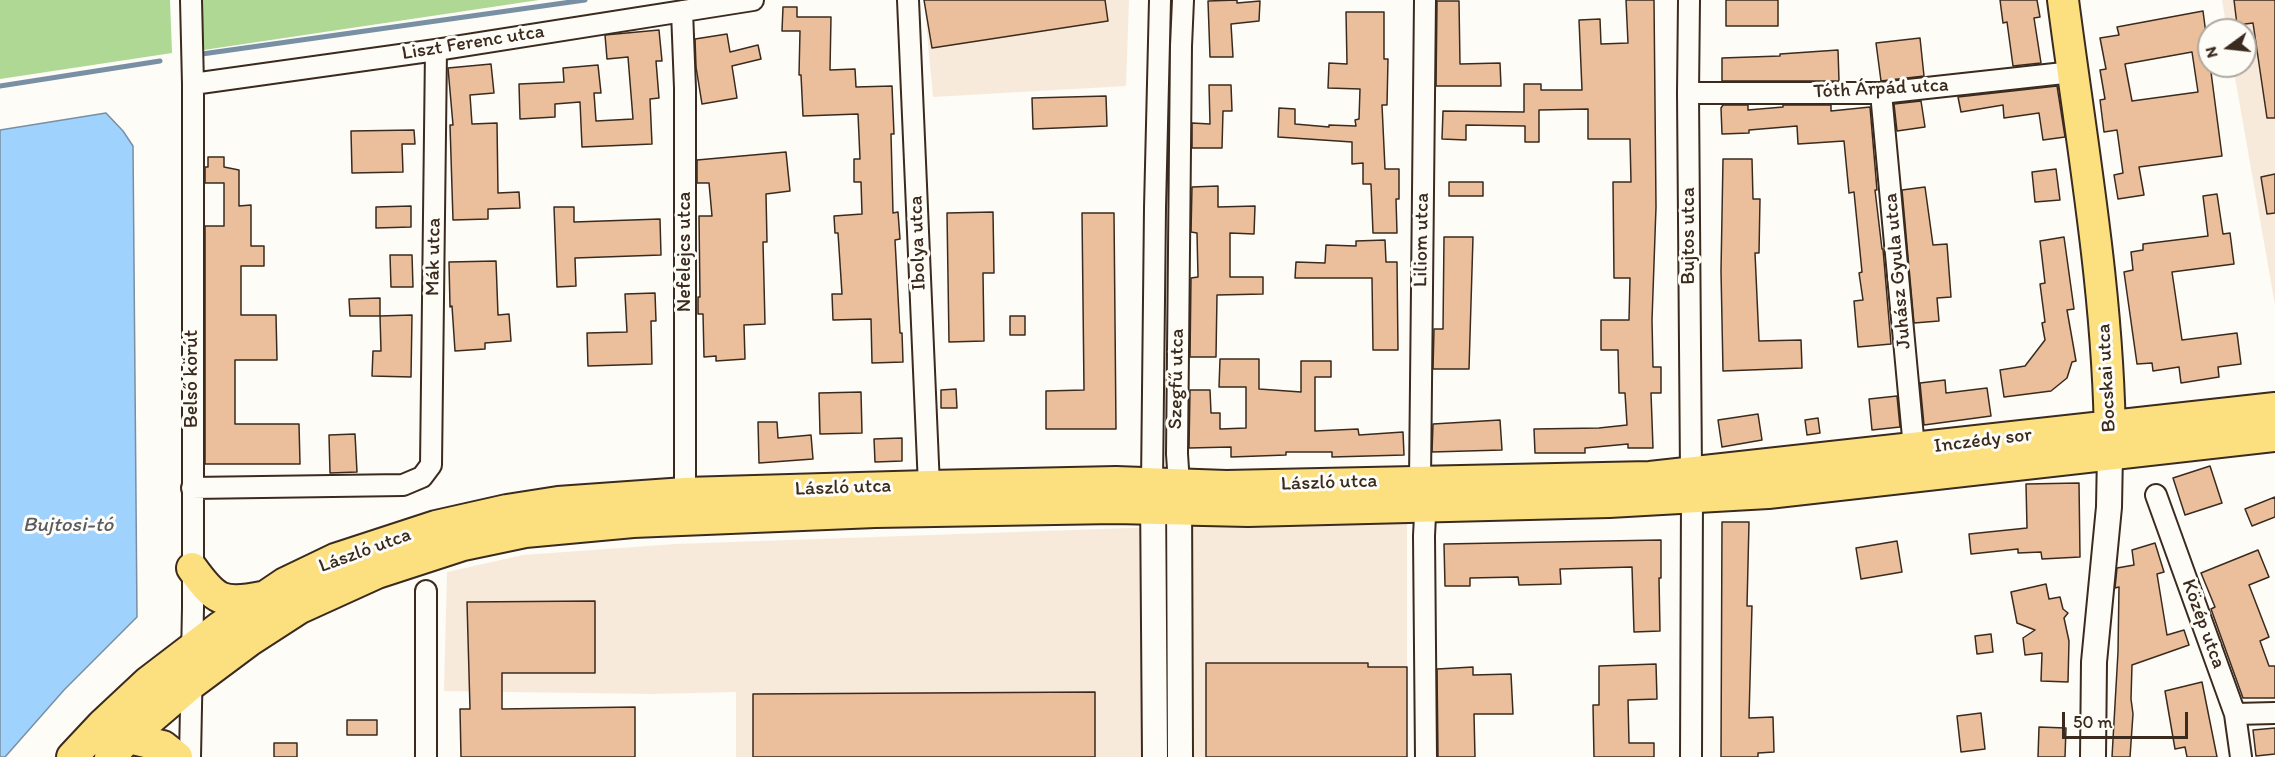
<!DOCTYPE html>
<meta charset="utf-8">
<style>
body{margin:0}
#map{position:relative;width:2275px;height:757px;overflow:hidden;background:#fdfcf7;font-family:Itim,sans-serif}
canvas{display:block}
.north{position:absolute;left:2197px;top:18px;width:60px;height:60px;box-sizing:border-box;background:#fdfcf7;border:2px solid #afa8a0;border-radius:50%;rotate:255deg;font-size:16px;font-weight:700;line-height:24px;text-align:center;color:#3b2a1e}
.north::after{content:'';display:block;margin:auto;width:21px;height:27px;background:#3b2a1e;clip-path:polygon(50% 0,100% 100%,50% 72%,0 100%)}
.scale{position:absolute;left:2062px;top:712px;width:126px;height:27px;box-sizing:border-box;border:3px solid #3b2a1e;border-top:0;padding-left:8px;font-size:18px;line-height:21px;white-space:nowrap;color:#3b2a1e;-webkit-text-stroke:4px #fdfcf7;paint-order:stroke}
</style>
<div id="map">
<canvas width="2275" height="757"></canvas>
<div class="north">N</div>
<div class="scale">50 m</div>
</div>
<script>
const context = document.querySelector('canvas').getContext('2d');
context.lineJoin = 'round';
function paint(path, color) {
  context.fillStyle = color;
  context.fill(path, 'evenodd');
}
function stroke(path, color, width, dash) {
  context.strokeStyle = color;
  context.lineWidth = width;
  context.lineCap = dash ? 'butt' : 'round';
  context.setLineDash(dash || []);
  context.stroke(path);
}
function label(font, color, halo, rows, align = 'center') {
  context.font = font + ' Itim,sans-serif';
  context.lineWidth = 6;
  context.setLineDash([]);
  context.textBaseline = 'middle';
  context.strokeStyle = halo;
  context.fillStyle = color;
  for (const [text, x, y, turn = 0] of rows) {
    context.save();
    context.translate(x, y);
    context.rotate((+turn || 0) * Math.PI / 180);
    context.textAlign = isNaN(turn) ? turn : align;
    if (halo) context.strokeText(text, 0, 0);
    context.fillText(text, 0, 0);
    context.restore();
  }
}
paint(new Path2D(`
 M 924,0 L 1129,0 L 1126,86 L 933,97 Z
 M 2222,0 L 2275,0 L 2275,305 L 2233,66 L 2245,66 L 2245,30 L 2227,30 Z
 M 1407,511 L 1407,757 L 736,757 L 736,692 L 651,694 L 444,691 L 447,572 L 523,555 L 676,544 L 1185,526 Z`), '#f8eadb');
paint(new Path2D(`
 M 0,0 L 170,0 L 172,53 L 0,79 Z
 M 197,0 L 539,0 L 197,51 Z`), '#afd894');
const water = new Path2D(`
 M 106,113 L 123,131 L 133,146 L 137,617 L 64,690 L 5,757 L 0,757 L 0,130 Z`);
paint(water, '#a0d2fe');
stroke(water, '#788fa4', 1.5);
stroke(new Path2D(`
 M 202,54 L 585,0
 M 0,86 L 160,61`), '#788fa4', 5);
const building = new Path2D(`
 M 924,0 L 1105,0 L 1108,21 L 932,48 Z
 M 1237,0 L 1237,3 L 1260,1 L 1259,21 L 1231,24 L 1233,57 L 1210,57 L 1208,1 Z
 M 1626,0 L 1654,0 L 1656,207 L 1652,320 L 1653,367 L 1661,367 L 1661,393 L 1651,393 L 1653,448 L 1628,448 L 1628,444 L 1585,448 L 1585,453 L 1535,453 L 1534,429 L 1599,428 L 1627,425 L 1625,393 L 1619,393 L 1618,350 L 1601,350 L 1601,320 L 1629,320 L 1630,278 L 1614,278 L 1613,182 L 1631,182 L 1630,139 L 1588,139 L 1588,109 L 1539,110 L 1539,142 L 1525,142 L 1525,126 L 1466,125 L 1466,140 L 1442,139 L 1443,111 L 1524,112 L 1524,84 L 1541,84 L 1541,90 L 1582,90 L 1579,20 L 1600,19 L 1601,44 L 1628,43 Z
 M 1726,0 L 1778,0 L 1778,26 L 1726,26 Z
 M 2000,0 L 2037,0 L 2040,17 L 2034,18 L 2041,63 L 2013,66 L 2007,22 L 2003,23 Z
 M 2234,0 L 2275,0 L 2275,118 L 2267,118 L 2253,23 L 2237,25 Z
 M 1437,1 L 1459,1 L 1460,64 L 1500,63 L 1501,86 L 1436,86 Z
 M 783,7 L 797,7 L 797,17 L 831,17 L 830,70 L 855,69 L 856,87 L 892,86 L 894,134 L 891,134 L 893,213 L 898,212 L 900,239 L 895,240 L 900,333 L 902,333 L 903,362 L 872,363 L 871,319 L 833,320 L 832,294 L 842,294 L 838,233 L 835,233 L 834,216 L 862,214 L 861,182 L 854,182 L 854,159 L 860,159 L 858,114 L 803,116 L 801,75 L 799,75 L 800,31 L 782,31 Z
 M 2203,11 L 2222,156 L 2139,167 L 2144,195 L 2118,199 L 2114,175 L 2123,173 L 2117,130 L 2104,132 L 2100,100 L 2105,99 L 2100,70 L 2106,69 L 2100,38 L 2119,35 L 2117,27 ZM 2192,52 L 2198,92 L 2132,101 L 2125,64 Z
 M 1346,12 L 1384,12 L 1384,59 L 1388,59 L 1387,105 L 1382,105 L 1385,169 L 1399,169 L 1399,199 L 1396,199 L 1397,233 L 1373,233 L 1371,184 L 1363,184 L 1363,163 L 1352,164 L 1352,142 L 1278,137 L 1279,108 L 1295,109 L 1295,124 L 1329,127 L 1329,125 L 1356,126 L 1355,120 L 1359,119 L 1360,89 L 1328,88 L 1329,63 L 1347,64 Z
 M 659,30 L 662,61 L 656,61 L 659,98 L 650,99 L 652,144 L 582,147 L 580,102 L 555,104 L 555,117 L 520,119 L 519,84 L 564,82 L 563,68 L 598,65 L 601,93 L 594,93 L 596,121 L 633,119 L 628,57 L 607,59 L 605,35 Z
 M 727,34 L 730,52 L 758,45 L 761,59 L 732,66 L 737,98 L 702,104 L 696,67 L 695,39 Z
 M 1920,38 L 1924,76 L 1881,81 L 1876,43 Z
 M 1838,50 L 1839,81 L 1722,81 L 1722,58 L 1780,56 L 1780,54 Z
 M 491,64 L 494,93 L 470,95 L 472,124 L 497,123 L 498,193 L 519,192 L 520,208 L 488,209 L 488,219 L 453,220 L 450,125 L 453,125 L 448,68 Z
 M 1209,85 L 1231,85 L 1232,111 L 1223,111 L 1222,148 L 1192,148 L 1192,123 L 1210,124 Z
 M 2057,86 L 2065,137 L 2043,140 L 2039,113 L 2004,118 L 2003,105 L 1961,112 L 1958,97 Z
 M 1106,96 L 1107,126 L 1033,129 L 1032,98 Z
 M 1921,101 L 1925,127 L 1897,131 L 1894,104 Z
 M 1723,105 L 1748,105 L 1748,110 L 1783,107 L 1783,105 L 1831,105 L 1831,111 L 1870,107 L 1877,190 L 1875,190 L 1882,249 L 1883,249 L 1891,344 L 1858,347 L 1854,301 L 1863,300 L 1859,273 L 1862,272 L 1854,192 L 1849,193 L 1844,141 L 1798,144 L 1797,126 L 1749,130 L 1749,133 L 1722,134 L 1721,108 Z
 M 414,130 L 415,144 L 402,144 L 403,172 L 352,173 L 351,131 Z
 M 786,152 L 790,191 L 766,194 L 767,242 L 763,242 L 765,324 L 744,325 L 745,359 L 716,361 L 716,356 L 704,357 L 703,314 L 698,314 L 698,297 L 700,297 L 699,216 L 712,216 L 709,183 L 697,183 L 697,160 Z
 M 208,157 L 224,157 L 224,167 L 239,170 L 239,206 L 251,205 L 251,246 L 264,246 L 264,266 L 241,266 L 241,315 L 276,315 L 277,360 L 235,360 L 235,424 L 299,424 L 300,464 L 205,464 L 205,226 L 224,226 L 224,183 L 205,183 L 205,167 L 208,167 Z
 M 1723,159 L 1752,159 L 1753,199 L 1760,199 L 1759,253 L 1755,253 L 1759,341 L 1801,340 L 1802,368 L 1723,371 L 1721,271 Z
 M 2056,169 L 2060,200 L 2035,202 L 2032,172 Z
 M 2275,174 L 2275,213 L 2267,214 L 2261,177 Z
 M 1449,182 L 1483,182 L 1483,196 L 1449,196 Z
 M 1218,186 L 1218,207 L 1255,206 L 1254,234 L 1230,233 L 1230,277 L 1263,277 L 1263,294 L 1217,295 L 1216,357 L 1190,357 L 1191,278 L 1198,277 L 1197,233 L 1191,232 L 1192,187 Z
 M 1925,187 L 1933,245 L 1947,244 L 1951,297 L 1937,298 L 1939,321 L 1914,323 L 1902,190 Z
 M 2217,194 L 2223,234 L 2230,233 L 2234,264 L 2172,272 L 2182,340 L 2237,333 L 2241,364 L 2218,367 L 2219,377 L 2181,383 L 2179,367 L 2153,371 L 2152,363 L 2137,364 L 2124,272 L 2133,270 L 2131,252 L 2143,250 L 2143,244 L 2208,236 L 2203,196 Z
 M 411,206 L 411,227 L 376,228 L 376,207 Z
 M 554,207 L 574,207 L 574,222 L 660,219 L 661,255 L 575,258 L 576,286 L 557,287 Z
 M 993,212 L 994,273 L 983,273 L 984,341 L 949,342 L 947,213 Z
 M 1082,213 L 1114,213 L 1116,429 L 1046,429 L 1046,391 L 1084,390 Z
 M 1444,237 L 1473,237 L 1469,369 L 1433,369 L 1434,329 L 1443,329 Z
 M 2064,237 L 2074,309 L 2067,310 L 2076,361 L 2072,362 L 2067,378 L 2051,391 L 2004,397 L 2000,370 L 2025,366 L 2045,340 L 2042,323 L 2045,322 L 2040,284 L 2045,283 L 2040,241 Z
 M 1385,240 L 1386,262 L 1397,262 L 1398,350 L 1373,350 L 1372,278 L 1295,278 L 1296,262 L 1325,263 L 1326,245 L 1356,246 L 1356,241 Z
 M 390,255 L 412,255 L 413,287 L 391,287 Z
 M 496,261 L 498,315 L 509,314 L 511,341 L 485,343 L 485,349 L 455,351 L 452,306 L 450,307 L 449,262 Z
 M 655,293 L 656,321 L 651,321 L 652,364 L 588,366 L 587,333 L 627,332 L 625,294 Z
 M 380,298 L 380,316 L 350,316 L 349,299 Z
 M 412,315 L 411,377 L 372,376 L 373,351 L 381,351 L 380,316 Z
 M 1010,316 L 1025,316 L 1025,335 L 1010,335 Z
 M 1220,359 L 1259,359 L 1259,389 L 1301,392 L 1301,361 L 1331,361 L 1331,377 L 1315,377 L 1315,431 L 1358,429 L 1359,435 L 1403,432 L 1404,455 L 1332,457 L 1332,452 L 1286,452 L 1286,455 L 1231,457 L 1231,447 L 1189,448 L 1190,390 L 1210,390 L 1211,413 L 1220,413 L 1220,429 L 1246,428 L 1246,387 L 1219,387 Z
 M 1945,380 L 1946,393 L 1987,388 L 1991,416 L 1924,425 L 1920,383 Z
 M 956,389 L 957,408 L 941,408 L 941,390 Z
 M 861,392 L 862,433 L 820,434 L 819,393 Z
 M 1897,396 L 1900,427 L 1872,430 L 1869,399 Z
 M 1758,414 L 1762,440 L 1722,447 L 1718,420 Z
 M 1818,418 L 1820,433 L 1807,435 L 1805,420 Z
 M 1500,420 L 1502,450 L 1432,452 L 1433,424 Z
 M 758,422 L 777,422 L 778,438 L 811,435 L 813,459 L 759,463 Z
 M 355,434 L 357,472 L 330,473 L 329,435 Z
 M 902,438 L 902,461 L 875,462 L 874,439 Z
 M 2210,466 L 2222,503 L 2185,515 L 2173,478 Z
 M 2079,483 L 2080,557 L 2042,559 L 2041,552 L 2018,553 L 2018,549 L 1971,554 L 1969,534 L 2027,528 L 2026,484 Z
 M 2275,497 L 2275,517 L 2252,526 L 2245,509 Z
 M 1722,522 L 1749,522 L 1747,606 L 1752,606 L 1749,718 L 1773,717 L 1774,752 L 1758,753 L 1758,757 L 1721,757 Z
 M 1661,540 L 1661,578 L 1659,578 L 1660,631 L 1634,632 L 1632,567 L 1560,569 L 1561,584 L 1519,585 L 1518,577 L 1470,578 L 1470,586 L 1445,586 L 1444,544 Z
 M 1897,541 L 1902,572 L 1861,579 L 1856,548 Z
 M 2155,543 L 2164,572 L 2157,574 L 2167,635 L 2184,630 L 2189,645 L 2132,665 L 2131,699 L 2133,714 L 2130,757 L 2112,757 L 2118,652 L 2119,587 L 2115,588 L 2117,568 L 2134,565 L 2132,550 Z
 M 2258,550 L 2269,577 L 2249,585 L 2269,637 L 2260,641 L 2269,666 L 2275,666 L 2275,698 L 2243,698 L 2211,609 L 2215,607 L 2201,573 Z
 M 2046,584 L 2049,599 L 2060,597 L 2063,609 L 2068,613 L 2064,618 L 2069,641 L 2068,682 L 2041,681 L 2042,653 L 2025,655 L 2023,638 L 2035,630 L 2017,623 L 2011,592 Z
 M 595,601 L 595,673 L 502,673 L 502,709 L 635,707 L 635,757 L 461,757 L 460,709 L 470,709 L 467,602 Z
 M 1991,634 L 1993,652 L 1977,654 L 1975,636 Z
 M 1206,663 L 1368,663 L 1368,667 L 1407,667 L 1407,757 L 1206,757 Z
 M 1656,664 L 1657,699 L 1628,700 L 1629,743 L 1654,743 L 1654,757 L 1594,757 L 1593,705 L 1599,705 L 1599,666 Z
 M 1473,667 L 1473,675 L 1511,674 L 1513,714 L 1474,714 L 1475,757 L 1438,757 L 1437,669 Z
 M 2202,682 L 2217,757 L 2187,757 L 2185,747 L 2175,749 L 2165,691 Z
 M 1095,692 L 1095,757 L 753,757 L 753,694 Z
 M 1981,713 L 1985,749 L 1961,752 L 1957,716 Z
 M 347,720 L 377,720 L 377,735 L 347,735 Z
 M 2039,727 L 2066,728 L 2065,757 L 2038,757 Z
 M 2275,728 L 2275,754 L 2256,756 L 2253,730 Z
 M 274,743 L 297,743 L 297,757 L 274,757 Z`);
paint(building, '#ebbf9b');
stroke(building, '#3b2a1e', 1.5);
const minor = new Path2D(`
 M 908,0 L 929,486
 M 1689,0 L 1688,93 L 1691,473
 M 682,11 L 685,88 L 685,493
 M 193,84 L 436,50 L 753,0
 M 1688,93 L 1881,93 L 2073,72
 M 1881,93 L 1914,448
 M 1420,480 L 1425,0
 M 1152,483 L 1155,208 L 1160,0
 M 1179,484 L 1177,454 L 1181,46 L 1183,0
 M 192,488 L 403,485 L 422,477 L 431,465 L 436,50
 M 2156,495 L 2235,714 L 2241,757
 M 2235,714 L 2275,713
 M 190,757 L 193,608 L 193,84 L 191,0
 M 426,757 L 426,591
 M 1426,757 L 1424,536 L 1426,495
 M 1691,757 L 1692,498`);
const tertiary = new Path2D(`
 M 1153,491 L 1155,757
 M 1179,492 L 1180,757
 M 2093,757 L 2094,662 L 2109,507 L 2110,453`);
const primary = new Path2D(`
 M 2063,0 C 2082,147 2109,295 2110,444
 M 192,568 C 215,600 222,605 262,597
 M 128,738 L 163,746 L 177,757
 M 72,757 L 102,725 L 148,682 L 220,627 L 285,583 L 335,559 L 436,526 L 507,510 L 558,502 L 685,493 L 929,486 L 1116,482 L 1226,486 L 1650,477 L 2275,408
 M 110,757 L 128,738 L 190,685 L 249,641 L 300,608 L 377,573 L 463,545 L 525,532 L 633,522 L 875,512 L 1115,508 L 1248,511 L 1609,502 L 1768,493 L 2275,436`);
stroke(minor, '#3b2a1e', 24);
stroke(tertiary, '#3b2a1e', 28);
stroke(primary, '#3b2a1e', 34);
stroke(minor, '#fdfcf7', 20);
stroke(tertiary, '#fdfcf7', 24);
stroke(primary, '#fce080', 30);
label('20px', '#3b2a1e', '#fdfcf7', [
 ["Liszt Ferenc utca",473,43,-9],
 ["Tóth Árpád utca",1881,89,-3],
 ["Bujtos utca",1689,236,-90],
 ["Liliom utca",1422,240,-89],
 ["Ibolya utca",918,243,-92],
 ["Nefelejcs utca",685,252,-90],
 ["Mák utca",434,257,-89],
 ["Juhász Gyula utca",1898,271,-95],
 ["Bocskai utca",2107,378,-93],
 ["Belső körút",192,379,-90],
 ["Szegfű utca",1177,379,-89],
 ["Inczédy sor",1983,441,-7],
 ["László utca",1329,483,-2],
 ["László utca",843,488,-2],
 ["László utca",365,551,-20],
 ["Közép utca",2203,624,70]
]);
label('italic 21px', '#595c61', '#fdfcf7', [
 ["Bujtosi-tó",68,526]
]);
</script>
